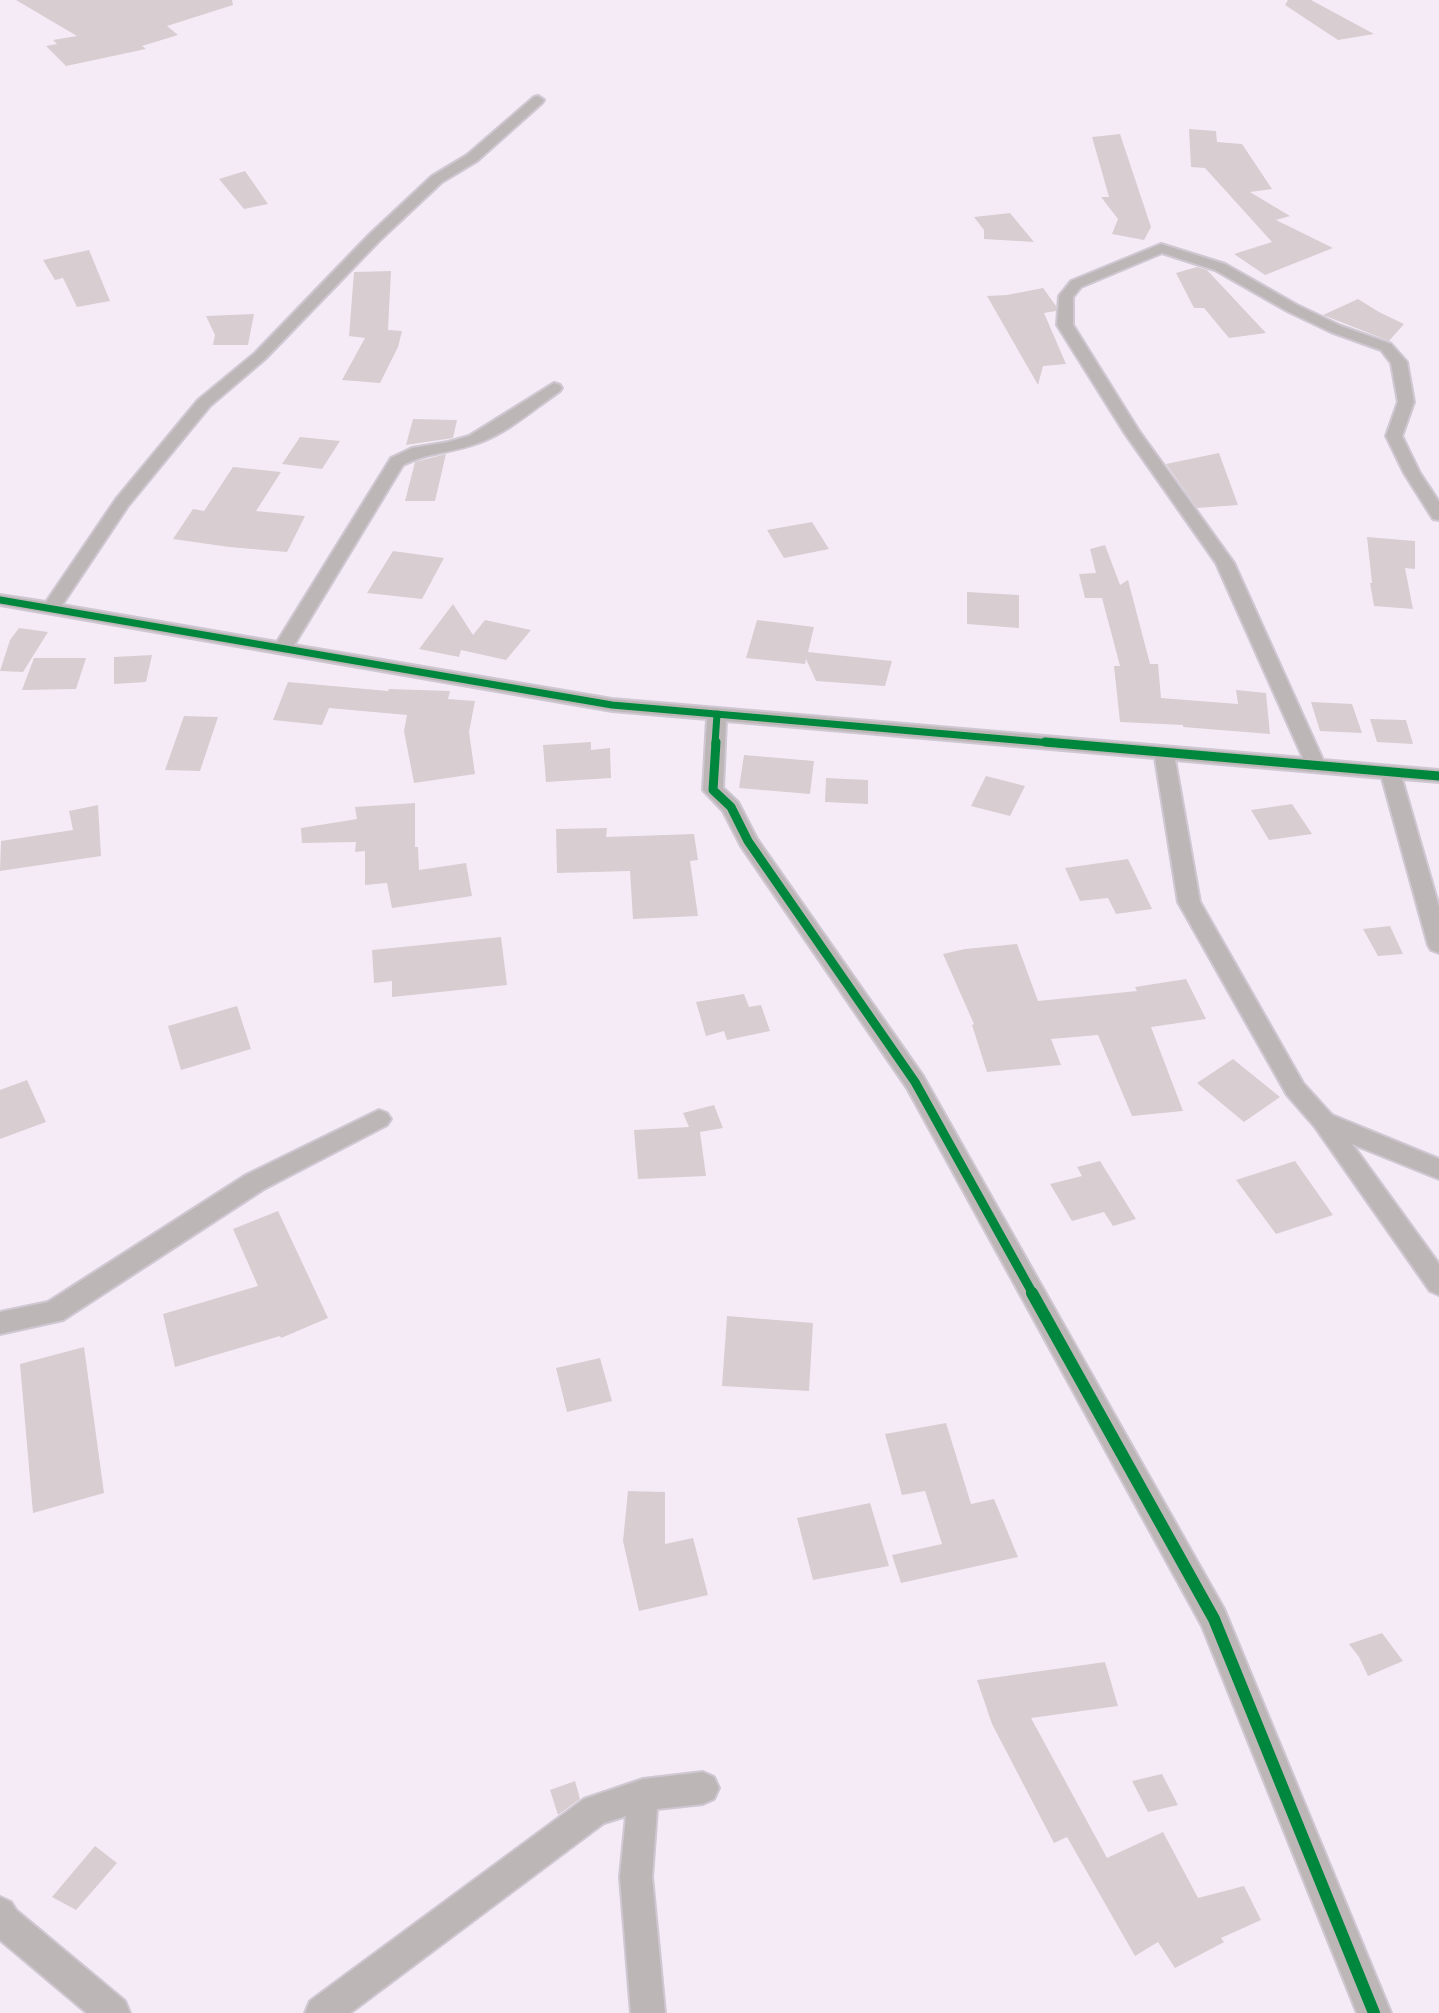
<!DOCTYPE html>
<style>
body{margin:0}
canvas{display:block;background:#f4ebf7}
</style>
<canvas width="1439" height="2013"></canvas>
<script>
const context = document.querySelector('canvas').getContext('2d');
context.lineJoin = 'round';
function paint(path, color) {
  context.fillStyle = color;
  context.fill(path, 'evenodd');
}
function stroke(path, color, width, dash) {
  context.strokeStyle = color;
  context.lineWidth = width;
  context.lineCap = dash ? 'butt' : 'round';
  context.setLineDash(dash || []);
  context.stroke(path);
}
paint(new Path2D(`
 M 16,0 L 232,0 L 233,5 L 167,26 L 178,35 L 142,46 L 146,49 L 66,66 L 46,46 L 57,44 L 53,40 L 77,36 Z
 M 1288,0 L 1311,0 L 1374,34 L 1338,40 L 1285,5 Z
 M 1189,129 L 1216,131 L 1217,142 L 1242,144 L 1272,189 L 1250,192 L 1290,216 L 1276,220 L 1333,248 L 1265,275 L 1234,254 L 1272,242 L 1205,168 L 1191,167 Z
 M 1120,134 L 1151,227 L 1144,240 L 1112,234 L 1118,219 L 1101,197 L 1109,197 L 1092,137 Z
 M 245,171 L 268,204 L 244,209 L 219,179 Z
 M 1010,213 L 1034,242 L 984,239 L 984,230 L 974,217 Z
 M 89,250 L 110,301 L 77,307 L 63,278 L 55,280 L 43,260 Z
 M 1197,267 L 1207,270 L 1266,333 L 1229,338 L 1204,308 L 1194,308 L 1176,273 Z
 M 391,271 L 388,330 L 402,331 L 398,347 L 380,383 L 342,380 L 365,338 L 349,336 L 354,272 Z
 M 1043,288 L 1056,306 L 1056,311 L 1044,313 L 1066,364 L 1043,366 L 1038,385 L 987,296 L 1007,295 Z
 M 1358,299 L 1379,312 L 1404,324 L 1389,341 L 1323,315 Z
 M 254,314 L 248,345 L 213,345 L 215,335 L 206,316 Z
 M 413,419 L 457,420 L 453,438 L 406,445 Z
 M 300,437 L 340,441 L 322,469 L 282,464 Z
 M 1219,453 L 1238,505 L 1197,508 L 1166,464 Z
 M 446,454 L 435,501 L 405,501 L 415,462 Z
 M 233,467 L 281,472 L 256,511 L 305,516 L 287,552 L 229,547 L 173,539 L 193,509 L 204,511 Z
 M 812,522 L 829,549 L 784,558 L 767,530 Z
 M 1367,537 L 1415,541 L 1415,569 L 1405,568 L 1413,609 L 1374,606 L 1370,583 L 1372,583 Z
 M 1105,545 L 1120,585 L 1128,580 L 1150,664 L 1158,664 L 1161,698 L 1238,704 L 1236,690 L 1266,693 L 1270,734 L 1183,727 L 1183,725 L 1120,722 L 1114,666 L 1120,666 L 1102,598 L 1085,598 L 1079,574 L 1096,573 L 1090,549 Z
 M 393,551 L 444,558 L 422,599 L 367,593 Z
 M 967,592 L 1019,595 L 1019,628 L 967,624 Z
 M 453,604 L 473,635 L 485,620 L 531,630 L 506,660 L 461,650 L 459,657 L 419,649 Z
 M 757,620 L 814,627 L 808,652 L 892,661 L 885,686 L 816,681 L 806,659 L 805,664 L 746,658 Z
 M 19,628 L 48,632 L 23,672 L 0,671 L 10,640 Z
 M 152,655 L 146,682 L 114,684 L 114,657 Z
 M 34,658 L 86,658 L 76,689 L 22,690 Z
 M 288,682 L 388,691 L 389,689 L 450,691 L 448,699 L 475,701 L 469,732 L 475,774 L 414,783 L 404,731 L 407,715 L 329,708 L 322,725 L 273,720 Z
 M 1311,702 L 1352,704 L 1362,733 L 1320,731 Z
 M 184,716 L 218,717 L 200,771 L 165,770 Z
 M 1370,719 L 1406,720 L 1413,744 L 1377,742 Z
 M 591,742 L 591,750 L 610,748 L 611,778 L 546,782 L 543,745 Z
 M 744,755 L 814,761 L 810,794 L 739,788 Z
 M 986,776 L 1025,786 L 1010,816 L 971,806 Z
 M 826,778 L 868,780 L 868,804 L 825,802 Z
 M 415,803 L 415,847 L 418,847 L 419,870 L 466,863 L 472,896 L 392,908 L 387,883 L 365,885 L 365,851 L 355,852 L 356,842 L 302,843 L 301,828 L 357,819 L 355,807 Z
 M 1292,804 L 1312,834 L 1269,840 L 1251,810 Z
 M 98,805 L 101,856 L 0,871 L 1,841 L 73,830 L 69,811 Z
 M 607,828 L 606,837 L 694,834 L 698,860 L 690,861 L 698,916 L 633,919 L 630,871 L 557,873 L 556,829 Z
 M 1128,859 L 1152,909 L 1116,914 L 1108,898 L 1080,901 L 1065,868 Z
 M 1390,926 L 1403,954 L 1378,956 L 1363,929 Z
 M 501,937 L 507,985 L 392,997 L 392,981 L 374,983 L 372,950 Z
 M 1017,944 L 1038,1001 L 1137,991 L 1135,987 L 1186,979 L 1206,1019 L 1151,1027 L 1183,1111 L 1132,1116 L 1098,1035 L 1051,1039 L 1061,1065 L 987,1072 L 972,1025 L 974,1024 L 943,954 L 965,949 Z
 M 744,994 L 749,1007 L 761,1005 L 770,1031 L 727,1040 L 724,1031 L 706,1036 L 696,1002 Z
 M 237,1006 L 251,1049 L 181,1070 L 168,1026 Z
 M 1233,1059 L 1280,1097 L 1244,1122 L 1197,1083 Z
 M 27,1080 L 46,1122 L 0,1139 L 0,1090 Z
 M 714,1105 L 723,1128 L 700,1132 L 706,1176 L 638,1179 L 634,1130 L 689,1127 L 683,1113 Z
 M 1100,1161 L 1136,1219 L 1113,1226 L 1104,1212 L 1072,1221 L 1050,1184 L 1082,1176 L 1077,1167 Z
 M 1295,1161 L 1333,1215 L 1276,1234 L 1236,1180 Z
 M 278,1211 L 328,1318 L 281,1338 L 280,1336 L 175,1367 L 163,1314 L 258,1286 L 233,1229 Z
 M 727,1316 L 813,1323 L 809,1391 L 722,1386 Z
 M 84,1347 L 104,1493 L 33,1513 L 20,1364 Z
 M 600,1358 L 612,1401 L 567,1412 L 556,1368 Z
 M 946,1423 L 971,1504 L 994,1499 L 1018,1557 L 901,1583 L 892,1555 L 942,1544 L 925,1491 L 902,1495 L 885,1434 Z
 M 628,1491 L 665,1492 L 665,1544 L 693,1538 L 708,1595 L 639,1611 L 623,1541 Z
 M 870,1503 L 889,1566 L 813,1580 L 797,1518 Z
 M 1382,1633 L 1403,1661 L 1368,1676 L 1359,1657 L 1349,1644 Z
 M 1105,1662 L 1118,1706 L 1031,1718 L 1107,1858 L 1163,1832 L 1198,1898 L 1244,1886 L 1261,1920 L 1221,1938 L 1224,1942 L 1175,1968 L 1158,1942 L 1135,1956 L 1067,1837 L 1054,1843 L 992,1724 L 977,1680 Z
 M 1162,1774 L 1178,1805 L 1148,1812 L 1132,1781 Z
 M 575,1781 L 580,1799 L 558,1815 L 550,1790 Z
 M 95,1846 L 117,1863 L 76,1910 L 52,1897 Z`), '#d8ced1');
const minor = new Path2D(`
 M 538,96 L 544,100 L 542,103 L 477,161 L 442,182 L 379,241 L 265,359 L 210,406 L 128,506 L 62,605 L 277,642 L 391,458 L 412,448 L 448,442 L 469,436 L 554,383 L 560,385 L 562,388 L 560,391 C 534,409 507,433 478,443 C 452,453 428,452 403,465 L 294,645 L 612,699 L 1303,758 L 1216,563 L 1124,432 L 1057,325 L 1059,296 L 1071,281 L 1161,244 L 1225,264 L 1297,305 L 1341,326 L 1391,344 L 1407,362 L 1414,402 L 1402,436 L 1420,473 L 1439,502 L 1439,520 L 1433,519 L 1404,473 L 1386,436 L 1398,402 L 1391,363 L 1381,350 L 1331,332 L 1287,311 L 1215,270 L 1162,253 L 1081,287 L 1073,297 L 1073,325 L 1139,431 L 1234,563 L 1323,760 L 1439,770 L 1439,782 L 1402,779 L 1439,907 L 1439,953 L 1431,950 L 1428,945 L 1382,778 L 1175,760 L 1200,902 L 1303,1083 L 1332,1115 L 1439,1159 L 1439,1179 L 1352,1144 L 1439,1264 L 1439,1295 L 1430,1291 L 1315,1127 L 1287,1095 L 1178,902 L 1155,758 L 726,721 L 723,788 L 738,802 L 757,839 L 923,1076 L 1224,1609 L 1391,2013 L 1357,2013 L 1202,1626 L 907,1088 L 741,846 L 723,811 L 703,790 L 707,719 L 612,711 L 0,605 L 0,595 L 46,602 L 116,499 L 198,400 L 255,353 L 369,235 L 432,176 L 467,155 L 534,97 Z
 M 379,1110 L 387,1113 L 391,1119 L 387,1125 L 264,1189 L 63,1320 L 0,1334 L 0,1312 L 48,1302 L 246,1175 Z
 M 703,1772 L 714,1777 L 719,1788 L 714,1799 L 703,1804 L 657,1809 L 652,1877 L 665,2013 L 631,2013 L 620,1877 L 626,1816 L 604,1823 L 350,2013 L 305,2013 L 310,2001 L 584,1799 L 643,1779 Z
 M 0,1897 L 11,1902 L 16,1910 L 125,2001 L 130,2013 L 87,2013 L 0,1940 Z`);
stroke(minor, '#cfc8d2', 4);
paint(minor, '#bcb6b7');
stroke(new Path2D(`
 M 0,600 L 612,705 L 1062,744
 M 715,744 L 717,714`), '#00873e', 7);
stroke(new Path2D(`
 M 716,742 L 713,790 L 731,807 L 748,841 L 915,1082 L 1033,1294
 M 1045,742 L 1439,776`), '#00873e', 9);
stroke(new Path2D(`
 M 1032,1293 L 1214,1619 L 1374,2013`), '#00873e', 12);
</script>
